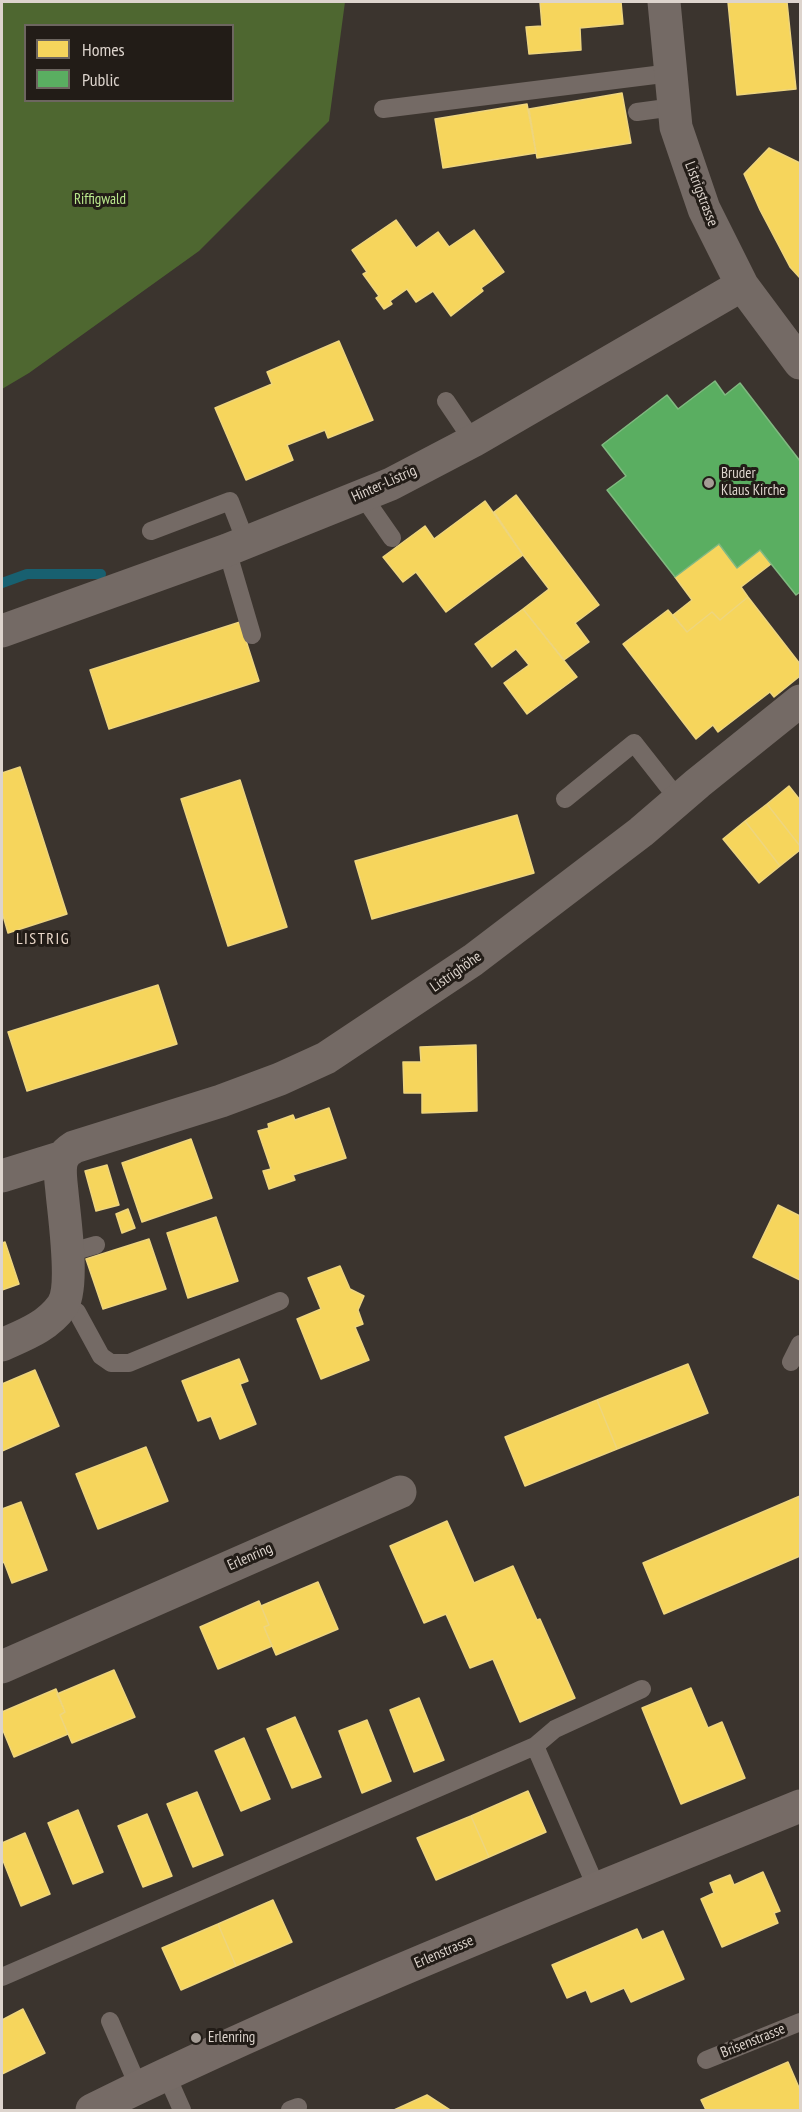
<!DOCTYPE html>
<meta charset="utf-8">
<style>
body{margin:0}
#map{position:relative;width:802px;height:2112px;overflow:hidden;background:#3b342e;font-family:"PT Sans Narrow",sans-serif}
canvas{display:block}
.frame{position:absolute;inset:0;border:3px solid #ddd4cd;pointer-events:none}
.legend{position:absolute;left:24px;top:24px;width:210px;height:78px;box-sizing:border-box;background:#221c17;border:2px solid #6d6660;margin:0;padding:8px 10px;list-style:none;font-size:18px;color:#ddd4cd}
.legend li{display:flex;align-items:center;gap:12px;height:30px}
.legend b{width:30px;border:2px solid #6d6660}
</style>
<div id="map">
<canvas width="802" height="2112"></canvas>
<div class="frame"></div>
<ul class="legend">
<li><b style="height:16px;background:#f6d55c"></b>Homes</li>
<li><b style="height:16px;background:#5aae61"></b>Public</li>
</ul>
</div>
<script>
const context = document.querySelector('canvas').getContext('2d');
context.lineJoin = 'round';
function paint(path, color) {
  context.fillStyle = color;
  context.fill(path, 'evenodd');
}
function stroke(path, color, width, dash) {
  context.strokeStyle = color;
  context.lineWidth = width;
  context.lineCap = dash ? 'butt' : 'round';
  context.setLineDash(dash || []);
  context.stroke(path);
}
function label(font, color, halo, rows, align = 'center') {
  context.font = font + ' "PT Sans Narrow",sans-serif';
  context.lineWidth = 6;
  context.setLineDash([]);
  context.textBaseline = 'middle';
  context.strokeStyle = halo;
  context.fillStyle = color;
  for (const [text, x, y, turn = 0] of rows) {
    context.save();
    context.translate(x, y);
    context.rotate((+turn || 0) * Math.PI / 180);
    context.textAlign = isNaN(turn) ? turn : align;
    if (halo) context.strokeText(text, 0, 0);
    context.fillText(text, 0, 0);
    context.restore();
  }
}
paint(new Path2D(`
 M 2,2 L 345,2 L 329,121 L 199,251 L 29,373 L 2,389 ZM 26,26 L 232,26 L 232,100 L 26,100 Z`), '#4e6730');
const homes = new Path2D(`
 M 540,2 L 621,2 L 623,24 L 580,28 L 581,50 L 529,54 L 526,27 L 542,26 Z
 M 728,2 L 787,2 L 796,89 L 737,95 Z
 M 622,93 L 631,143 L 537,158 L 529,109 Z
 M 527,104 L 536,153 L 443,168 L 435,119 Z
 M 769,148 L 800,163 L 800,278 L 790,267 L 760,210 L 744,174 Z
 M 396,220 L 416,248 L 438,232 L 449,247 L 474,230 L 504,272 L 481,288 L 483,291 L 451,316 L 433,291 L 416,302 L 407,289 L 390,301 L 392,304 L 384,309 L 376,298 L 379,296 L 363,274 L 367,272 L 352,250 Z
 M 339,341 L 373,420 L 328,438 L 325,430 L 287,445 L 293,460 L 246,480 L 215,408 L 272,384 L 267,372 Z
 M 516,495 L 599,605 L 575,623 L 589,642 L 564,660 L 523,609 L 549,589 L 523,555 L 494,512 Z
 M 485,501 L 523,555 L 446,612 L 416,572 L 403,582 L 383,557 L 425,526 L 434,539 Z
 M 719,544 L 737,568 L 760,550 L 771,564 L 741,587 L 748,597 L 720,620 L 712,612 L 687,632 L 673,615 L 692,600 L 675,577 Z
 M 748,597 L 800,664 L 800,676 L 774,697 L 770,692 L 718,732 L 713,725 L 696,739 L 623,644 L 668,610 L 687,632 L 712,612 L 720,620 Z
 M 523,609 L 577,677 L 527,714 L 504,683 L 529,665 L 516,649 L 492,667 L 475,644 Z
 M 240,622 L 259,681 L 109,729 L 90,670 Z
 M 20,767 L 67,914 L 8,933 L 2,912 L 2,773 Z
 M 240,780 L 287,927 L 228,946 L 181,799 Z
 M 789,786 L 800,800 L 800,846 L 767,804 Z
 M 767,804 L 800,846 L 800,850 L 780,866 L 745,821 Z
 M 517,815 L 534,873 L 372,919 L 355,861 Z
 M 745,821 L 780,866 L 759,883 L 723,839 Z
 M 158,985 L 177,1044 L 27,1091 L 8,1032 Z
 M 476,1045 L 477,1111 L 422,1113 L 422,1093 L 404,1093 L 403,1062 L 421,1062 L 420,1047 Z
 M 329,1108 L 346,1158 L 293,1175 L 295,1180 L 269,1189 L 263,1171 L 271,1169 L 258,1131 L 269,1128 L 268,1124 L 293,1115 L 295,1120 Z
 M 191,1139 L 212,1198 L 142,1222 L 122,1163 Z
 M 107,1165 L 119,1205 L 96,1211 L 85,1171 Z
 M 778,1205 L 800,1216 L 800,1280 L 753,1257 Z
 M 128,1209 L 135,1228 L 122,1233 L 116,1214 Z
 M 216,1217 L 238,1281 L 188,1298 L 167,1233 Z
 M 149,1239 L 166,1289 L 103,1309 L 86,1259 Z
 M 5,1242 L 19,1284 L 2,1290 L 2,1243 Z
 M 340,1266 L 350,1289 L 364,1296 L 358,1310 L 363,1324 L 355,1327 L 369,1360 L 321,1379 L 297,1319 L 321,1309 L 308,1278 Z
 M 239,1359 L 248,1381 L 240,1384 L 256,1424 L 220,1439 L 211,1416 L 198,1421 L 182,1381 Z
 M 688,1364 L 708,1413 L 617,1449 L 597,1400 Z
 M 35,1370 L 59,1426 L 2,1451 L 2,1384 Z
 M 597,1400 L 617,1449 L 525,1486 L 505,1437 Z
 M 146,1447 L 168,1501 L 98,1529 L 76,1474 Z
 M 800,1496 L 800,1556 L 664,1614 L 643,1563 Z
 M 21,1502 L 47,1570 L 12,1583 L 4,1562 L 2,1563 L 2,1509 Z
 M 447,1521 L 474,1583 L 513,1566 L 537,1620 L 540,1619 L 575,1698 L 520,1722 L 493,1659 L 470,1668 L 446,1614 L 424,1623 L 390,1546 Z
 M 318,1582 L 338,1629 L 276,1655 L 264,1627 L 269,1625 L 261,1606 Z
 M 259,1601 L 269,1625 L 264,1627 L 272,1646 L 218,1669 L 200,1627 Z
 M 114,1670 L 135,1717 L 72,1743 L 60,1715 L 65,1712 L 57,1694 Z
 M 691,1688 L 708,1728 L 722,1722 L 745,1778 L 681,1804 L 642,1708 Z
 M 56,1689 L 65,1712 L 60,1715 L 68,1734 L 14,1757 L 2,1728 L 2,1712 Z
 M 419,1698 L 444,1760 L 414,1772 L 390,1710 Z
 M 295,1717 L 321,1777 L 292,1788 L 267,1729 Z
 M 367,1720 L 391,1781 L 362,1793 L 339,1731 Z
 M 244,1738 L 270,1799 L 241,1811 L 215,1751 Z
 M 528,1791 L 546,1832 L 489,1857 L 471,1816 Z
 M 197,1792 L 223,1855 L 193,1867 L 167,1804 Z
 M 78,1810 L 103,1872 L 73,1884 L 48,1823 Z
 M 147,1814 L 172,1876 L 143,1887 L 118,1826 Z
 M 471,1816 L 489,1857 L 436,1880 L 417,1838 Z
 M 25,1833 L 50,1894 L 21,1906 L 2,1858 L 2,1843 Z
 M 763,1872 L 780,1911 L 774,1913 L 778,1923 L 722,1947 L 701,1899 L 714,1893 L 710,1883 L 730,1875 L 734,1885 Z
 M 273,1900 L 292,1942 L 236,1966 L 218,1924 Z
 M 218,1924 L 236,1966 L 181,1990 L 162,1948 Z
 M 637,1929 L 642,1940 L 663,1931 L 684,1979 L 631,2002 L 624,1988 L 591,2002 L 586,1990 L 567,1998 L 552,1965 Z
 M 23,2009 L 45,2053 L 2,2074 L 2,2020 Z
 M 788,2062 L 800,2090 L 800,2110 L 706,2110 L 701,2100 Z
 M 427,2095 L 450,2110 L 394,2110 Z`);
paint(homes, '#f6d55c');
stroke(homes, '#eed57e', 1.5);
const public = new Path2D(`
 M 715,381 L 725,395 L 740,383 L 800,461 L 800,592 L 796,595 L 760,550 L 737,568 L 719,544 L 675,577 L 607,490 L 626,476 L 602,445 L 667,395 L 678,409 Z`);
paint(public, '#5aae61');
stroke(public, '#81b981', 1.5);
stroke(new Path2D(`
 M 2,583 L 27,574 L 101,574`), '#186070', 10);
stroke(new Path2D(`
 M 383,109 L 671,73
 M 637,112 L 674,107
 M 446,401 L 473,441
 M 362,495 L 392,538
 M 151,531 L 230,501 L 246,542
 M 227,550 L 252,635
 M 565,799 L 634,743 L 678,799
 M 68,1253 L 96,1245
 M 64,1304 L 77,1312 L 101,1356 L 111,1363 L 129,1363 L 280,1301
 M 791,1362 L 800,1344
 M 535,1746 L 597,1889
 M 2,1977 L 535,1746 L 555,1729 L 642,1689
 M 110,2021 L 139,2088
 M 706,2060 L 800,2022
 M 166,2074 L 182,2110
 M 290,2110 L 298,2107`), '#746a65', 18);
stroke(new Path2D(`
 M 664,2 L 676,127 L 704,209 L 742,285 L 800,363
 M 2,631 L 227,550 L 391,484 L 473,441 L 742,285
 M 2,1176 L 63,1157
 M 2,1345 C 24,1335 47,1327 62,1306 C 75,1288 64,1215 62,1192 C 61,1181 58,1165 64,1156 C 66,1152 71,1149 74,1147 L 221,1101 L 280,1079 L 326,1058 L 473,960 L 641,832 L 698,783 L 800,701
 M 2,1667 L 400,1492`), '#746a65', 33);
stroke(new Path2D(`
 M 92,2110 C 322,1997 563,1903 800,1806`), '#766b66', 33);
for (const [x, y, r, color] of [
 [709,483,6,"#a49c95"],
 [196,2038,6,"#a49c95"]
]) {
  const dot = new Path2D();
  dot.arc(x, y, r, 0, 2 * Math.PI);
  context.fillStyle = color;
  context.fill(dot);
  stroke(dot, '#221c17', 2);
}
label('15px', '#ddd4cd', '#221c17', [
 ["Listrigstrasse",701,194,69],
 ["Hinter-Listrig",384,484,-24],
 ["Listrighöhe",456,972,-35],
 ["Erlenring",250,1557,-24],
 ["Erlenstrasse",444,1952,-23],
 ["Brisenstrasse",753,2041,-22]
]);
label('15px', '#bae88d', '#221c17', [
 ["Riffigwald",100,200]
]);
label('15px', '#ddd4cd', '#221c17', [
 ["Bruder",721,474],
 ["Klaus Kirche",721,491],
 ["Erlenring",208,2038]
], 'left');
context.letterSpacing = '1.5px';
label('16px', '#ebd9cb', '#221c17', [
 ["LISTRIG",43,939]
]);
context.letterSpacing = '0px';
</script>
